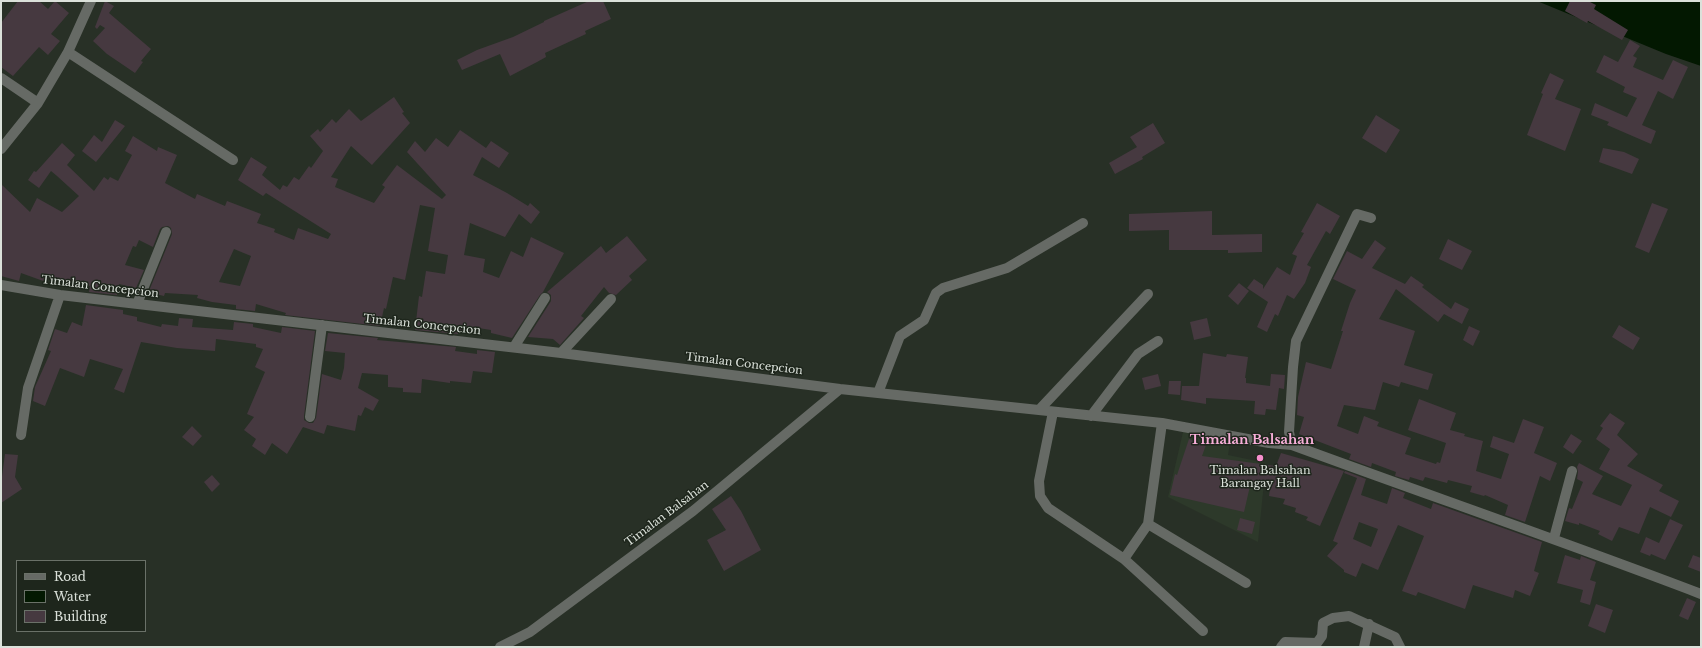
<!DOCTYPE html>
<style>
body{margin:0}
#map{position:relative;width:1702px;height:648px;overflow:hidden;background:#283026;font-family:"Libre Baskerville",serif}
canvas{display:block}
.frame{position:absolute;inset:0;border:2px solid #dbe1da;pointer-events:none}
.legend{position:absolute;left:16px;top:560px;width:130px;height:72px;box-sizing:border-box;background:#1e261c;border:1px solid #6a7168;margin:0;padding:5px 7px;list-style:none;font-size:12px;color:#dbe1da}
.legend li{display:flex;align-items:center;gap:8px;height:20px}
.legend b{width:20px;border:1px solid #6a7168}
</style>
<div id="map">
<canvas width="1702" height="648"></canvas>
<div class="frame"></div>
<ul class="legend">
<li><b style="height:5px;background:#666a65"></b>Road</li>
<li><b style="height:11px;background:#031801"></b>Water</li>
<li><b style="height:11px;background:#463940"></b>Building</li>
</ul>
</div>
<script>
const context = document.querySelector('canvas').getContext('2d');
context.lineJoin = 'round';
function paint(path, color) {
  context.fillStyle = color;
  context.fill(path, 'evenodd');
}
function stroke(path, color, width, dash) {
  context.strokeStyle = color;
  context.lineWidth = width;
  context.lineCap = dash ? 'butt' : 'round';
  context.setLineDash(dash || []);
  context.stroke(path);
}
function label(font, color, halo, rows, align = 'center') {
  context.font = font + ' "Libre Baskerville",serif';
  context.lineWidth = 3;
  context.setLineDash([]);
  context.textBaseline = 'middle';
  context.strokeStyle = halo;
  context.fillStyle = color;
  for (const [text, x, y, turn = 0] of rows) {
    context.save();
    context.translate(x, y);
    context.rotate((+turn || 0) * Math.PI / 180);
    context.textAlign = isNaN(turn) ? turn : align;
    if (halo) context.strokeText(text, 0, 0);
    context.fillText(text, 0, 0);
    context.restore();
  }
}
paint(new Path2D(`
 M 1183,432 L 1230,443 L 1228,455 L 1266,463 L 1258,542 L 1168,497 Z`), '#2d392a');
paint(new Path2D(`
 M 1537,1 L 1701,1 L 1701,66 L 1666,54 Z`), '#031801');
paint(new Path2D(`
 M 18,1 L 39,1 L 48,9 L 55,1 L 69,13 L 51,34 L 60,41 L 48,55 L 39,47 L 13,76 L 1,67 L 1,23 Z
 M 105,1 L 114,6 L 109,13 L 151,49 L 141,61 L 143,62 L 135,73 L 107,54 L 93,41 L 105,28 L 100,25 L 97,29 L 95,27 Z
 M 589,1 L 603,1 L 611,19 L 585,31 L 586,34 L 545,53 L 546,57 L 537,62 L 510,76 L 500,54 L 462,70 L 457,60 L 477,50 L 513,37 L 544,22 L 544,21 Z
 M 1570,1 L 1588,1 L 1596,5 L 1594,9 L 1628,30 L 1622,40 L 1588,21 L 1587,23 L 1565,11 Z
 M 1630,40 L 1640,46 L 1633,56 L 1637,58 L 1633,67 L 1663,80 L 1673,60 L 1688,67 L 1673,99 L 1658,91 L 1642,125 L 1656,131 L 1651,144 L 1607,125 L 1609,122 L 1591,115 L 1595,103 L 1627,117 L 1637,98 L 1623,92 L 1625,87 L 1596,72 L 1604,55 L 1618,62 Z
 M 1550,73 L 1564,80 L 1555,99 L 1581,109 L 1565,151 L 1527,135 L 1543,94 L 1541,93 Z
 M 394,97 L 404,112 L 402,113 L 410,123 L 372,165 L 351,146 L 331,177 L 338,179 L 335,187 L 374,203 L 385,187 L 382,185 L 397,165 L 442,199 L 446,195 L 407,152 L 415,141 L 425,152 L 436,138 L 448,147 L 460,130 L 486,148 L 491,141 L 509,153 L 499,168 L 482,157 L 473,175 L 507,193 L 528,206 L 530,203 L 540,212 L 531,224 L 519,214 L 505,237 L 470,223 L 464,255 L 485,259 L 483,272 L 499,278 L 511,251 L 523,257 L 531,237 L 564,253 L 543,292 L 540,295 L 512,338 L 491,333 L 491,330 L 472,327 L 471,333 L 458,331 L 458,334 L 415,330 L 419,296 L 422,297 L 426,271 L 445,274 L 448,255 L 428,251 L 435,208 L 420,205 L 405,280 L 393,277 L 386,309 L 384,308 L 380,326 L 285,315 L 286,313 L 256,304 L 255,311 L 236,309 L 236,305 L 212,302 L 197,298 L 198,295 L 165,293 L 164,296 L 152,293 L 149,291 L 172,234 L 171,228 L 168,226 L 162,227 L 160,229 L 153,247 L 139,240 L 136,247 L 133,246 L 125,265 L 144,270 L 136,288 L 119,284 L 117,295 L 89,292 L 90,286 L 68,281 L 67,284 L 48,278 L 46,282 L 21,273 L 19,281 L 1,276 L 1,184 L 30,212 L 37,198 L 62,212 L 79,196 L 57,176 L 51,171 L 39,188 L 28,180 L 34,171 L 36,172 L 62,143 L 75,155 L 67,165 L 94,191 L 104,177 L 108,180 L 110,177 L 118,181 L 132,155 L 125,151 L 133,136 L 157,151 L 158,147 L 177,155 L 165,183 L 195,199 L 197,194 L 225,206 L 227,201 L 261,214 L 257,223 L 275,229 L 274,232 L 294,240 L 298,228 L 328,239 L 331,234 L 266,193 L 263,196 L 238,180 L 251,157 L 267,167 L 262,175 L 280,190 L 283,185 L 287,187 L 294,177 L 299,180 L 309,166 L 311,168 L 323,151 L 310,136 L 318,129 L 320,132 L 332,119 L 336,123 L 349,109 L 361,121 ZM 234,249 L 251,256 L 240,286 L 219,282 Z
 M 1376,115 L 1400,130 L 1386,153 L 1362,138 Z
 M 115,120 L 125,126 L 96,162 L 82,151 L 94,135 L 102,142 Z
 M 1153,123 L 1165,143 L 1142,157 L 1143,159 L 1115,174 L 1109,163 L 1137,147 L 1130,137 Z
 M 1603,148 L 1624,152 L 1639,159 L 1632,174 L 1599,162 Z
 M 1317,203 L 1340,216 L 1330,234 L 1326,231 L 1307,265 L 1311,267 L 1305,283 L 1294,299 L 1287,295 L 1278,316 L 1275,314 L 1267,332 L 1257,327 L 1268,302 L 1247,288 L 1254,279 L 1263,285 L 1263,289 L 1277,267 L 1290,275 L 1297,256 L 1292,254 L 1304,233 L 1301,232 Z
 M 1652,203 L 1668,209 L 1649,253 L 1635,247 Z
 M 1212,211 L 1212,235 L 1262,234 L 1262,252 L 1228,253 L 1228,250 L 1169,250 L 1169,230 L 1129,231 L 1129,214 Z
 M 627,236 L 647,260 L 629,276 L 632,280 L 616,295 L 609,293 L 604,287 L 581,316 L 584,318 L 560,345 L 553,339 L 528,337 L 551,301 L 551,295 L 547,292 L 601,246 L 606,253 Z
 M 1448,239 L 1472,251 L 1462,270 L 1439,259 Z
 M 1375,240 L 1386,248 L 1372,268 L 1405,284 L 1411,276 L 1424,285 L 1422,287 L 1451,309 L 1455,302 L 1469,309 L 1462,324 L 1444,314 L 1438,322 L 1396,289 L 1379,319 L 1415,331 L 1404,365 L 1433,374 L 1428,390 L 1401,382 L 1399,387 L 1383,382 L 1375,410 L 1344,405 L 1337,426 L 1358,434 L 1364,416 L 1379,422 L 1377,426 L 1411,438 L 1405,454 L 1436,464 L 1437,462 L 1440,463 L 1446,443 L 1408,430 L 1419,399 L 1456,413 L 1450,430 L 1465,434 L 1464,436 L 1483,441 L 1476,471 L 1501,479 L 1509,454 L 1490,447 L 1493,436 L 1514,443 L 1523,419 L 1544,427 L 1534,453 L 1557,463 L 1550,481 L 1540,476 L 1525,522 L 1505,515 L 1508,505 L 1485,495 L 1484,496 L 1470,492 L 1472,486 L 1448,480 L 1447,483 L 1425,477 L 1423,481 L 1410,477 L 1409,480 L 1395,476 L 1396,472 L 1372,463 L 1371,467 L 1349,459 L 1351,454 L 1299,434 L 1304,417 L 1297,415 L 1298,397 L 1306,362 L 1331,369 L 1343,331 L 1341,331 L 1350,303 L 1356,290 L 1333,279 L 1347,251 L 1362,259 Z
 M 1239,283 L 1249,291 L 1238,305 L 1228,296 Z
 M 86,305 L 123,310 L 123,314 L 137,317 L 137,321 L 161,327 L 162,324 L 178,326 L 179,318 L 193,319 L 192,327 L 233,330 L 234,322 L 253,324 L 253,327 L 281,333 L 282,327 L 315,331 L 304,416 L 304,420 L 309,423 L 313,423 L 316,418 L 322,374 L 341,380 L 344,368 L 345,353 L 325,351 L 328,333 L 378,338 L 377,340 L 456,347 L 455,351 L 477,354 L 477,350 L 495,352 L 492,373 L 473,371 L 471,383 L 450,381 L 450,383 L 422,379 L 421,393 L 403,392 L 403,388 L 388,387 L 388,375 L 362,373 L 358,388 L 379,400 L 373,411 L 365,407 L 361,416 L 358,415 L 355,431 L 327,425 L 324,434 L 303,427 L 287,454 L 272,443 L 265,455 L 252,446 L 256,439 L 244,430 L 254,417 L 247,414 L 265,372 L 255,367 L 263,349 L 256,347 L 256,344 L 216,339 L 215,351 L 177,348 L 141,342 L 124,393 L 114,389 L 123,369 L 90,359 L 84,377 L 60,368 L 45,406 L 33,401 L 35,387 L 51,351 L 48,350 L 55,329 L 67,333 L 72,322 L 82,326 Z
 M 1207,318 L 1211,336 L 1194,340 L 1190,322 Z
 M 1619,325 L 1640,338 L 1633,350 L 1612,337 Z
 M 1469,326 L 1480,331 L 1473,346 L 1463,340 Z
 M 1203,353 L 1226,357 L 1227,354 L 1248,357 L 1245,378 L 1246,378 L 1246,383 L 1270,386 L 1271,374 L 1285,375 L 1284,389 L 1279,388 L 1276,410 L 1266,409 L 1265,415 L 1254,414 L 1255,401 L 1206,398 L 1206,404 L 1181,400 L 1182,386 L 1199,386 Z
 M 1158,374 L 1161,386 L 1145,390 L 1142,378 Z
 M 1169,381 L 1181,381 L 1180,395 L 1168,394 Z
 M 1610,413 L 1625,423 L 1617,435 L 1638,454 L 1627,466 L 1663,485 L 1659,491 L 1679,501 L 1671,517 L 1650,507 L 1639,534 L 1619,527 L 1612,541 L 1598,534 L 1600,531 L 1579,523 L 1579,525 L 1565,521 L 1569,508 L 1572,509 L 1583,482 L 1577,479 L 1578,472 L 1577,467 L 1579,463 L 1603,476 L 1592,494 L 1621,506 L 1632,485 L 1599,469 L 1610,449 L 1596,439 L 1603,428 L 1600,426 Z
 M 192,426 L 202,436 L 193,446 L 182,437 Z
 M 1571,434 L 1582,441 L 1573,454 L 1563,447 Z
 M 1189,439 L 1206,445 L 1202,456 L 1276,466 L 1281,453 L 1344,471 L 1320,526 L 1306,520 L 1308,517 L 1295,512 L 1296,508 L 1283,504 L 1285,499 L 1269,496 L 1270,489 L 1250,486 L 1244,512 L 1170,495 L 1175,474 L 1177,475 Z
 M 5,454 L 18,455 L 15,477 L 22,489 L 1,503 L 1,484 Z
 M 1345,471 L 1366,479 L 1361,495 L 1387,504 L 1392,488 L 1405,493 L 1403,498 L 1431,509 L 1433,503 L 1542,542 L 1534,571 L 1539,573 L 1530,596 L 1515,590 L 1513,598 L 1473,585 L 1465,609 L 1418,592 L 1416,596 L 1402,591 L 1424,536 L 1398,525 L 1378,570 L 1362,563 L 1356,577 L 1344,572 L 1344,570 L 1327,556 L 1338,543 L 1333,541 L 1357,478 L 1344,473 ZM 1359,522 L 1378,529 L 1371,547 L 1353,539 Z
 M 212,475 L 220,484 L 212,492 L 204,482 Z
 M 731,496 L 741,511 L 761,550 L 724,571 L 707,540 L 726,530 L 712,509 Z
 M 1240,518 L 1255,522 L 1252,534 L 1237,530 Z
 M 1670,519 L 1683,525 L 1665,560 L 1651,554 L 1650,556 L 1640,552 L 1646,537 L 1659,543 L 1660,541 Z
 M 1565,555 L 1580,560 L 1581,556 L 1596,562 L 1590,580 L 1596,582 L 1590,605 L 1580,602 L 1583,590 L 1557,583 Z
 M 1693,555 L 1701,558 L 1701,572 L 1688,567 Z
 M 1687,598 L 1696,602 L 1688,620 L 1679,616 Z
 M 1596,604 L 1613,610 L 1605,633 L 1588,626 Z`), '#463940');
stroke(new Path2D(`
 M 68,52 L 233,160
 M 1,78 L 38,103
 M 1,149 L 38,103 L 68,52 L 91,1
 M 1,285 L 60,295 L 561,353 L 840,389 L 1162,423 L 1269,443 L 1292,445 C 1428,495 1565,542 1701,594
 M 137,304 L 166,232
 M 514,347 L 545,298
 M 561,353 L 611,299
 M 878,393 L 900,336 L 924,320 L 936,293 L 943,288 L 1007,268 L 1083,223
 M 1039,410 L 1148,294
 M 1053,412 L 1039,481 L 1040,496 L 1048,508 L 1124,559 L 1203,631
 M 1091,416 L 1138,354 L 1158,341
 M 310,417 L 322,325
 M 21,435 L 28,388 L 60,295
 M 1292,445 L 1289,432 L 1293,367 L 1296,341 L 1357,214 L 1371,218
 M 1148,524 L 1246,583
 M 1554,538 L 1572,471
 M 1124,559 L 1148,524 L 1162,423
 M 500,647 L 530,632 L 693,511 L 840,389
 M 1281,647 L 1285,642 L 1317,643 L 1322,636 L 1323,623 L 1333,618 L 1349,616 L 1395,637 L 1400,647
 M 1364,647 L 1369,624`), '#666a65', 10);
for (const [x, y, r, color] of [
 [1260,458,4,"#f790ce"]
]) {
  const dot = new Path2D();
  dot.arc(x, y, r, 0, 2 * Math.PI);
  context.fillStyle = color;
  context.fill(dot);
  stroke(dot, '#1e261c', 1.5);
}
label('11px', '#dbe1da', '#1e261c', [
 ["Timalan Concepcion",100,287,7],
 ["Timalan Concepcion",422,325,6],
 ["Timalan Concepcion",744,364,7],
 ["Timalan Balsahan",667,514,-37]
]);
label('11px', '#dbe1da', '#1e261c', [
 ["Timalan Balsahan",1260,471],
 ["Barangay Hall",1260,484]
]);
label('bold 13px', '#f8afd9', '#1e261c', [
 ["Timalan Balsahan",1252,440]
]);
</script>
